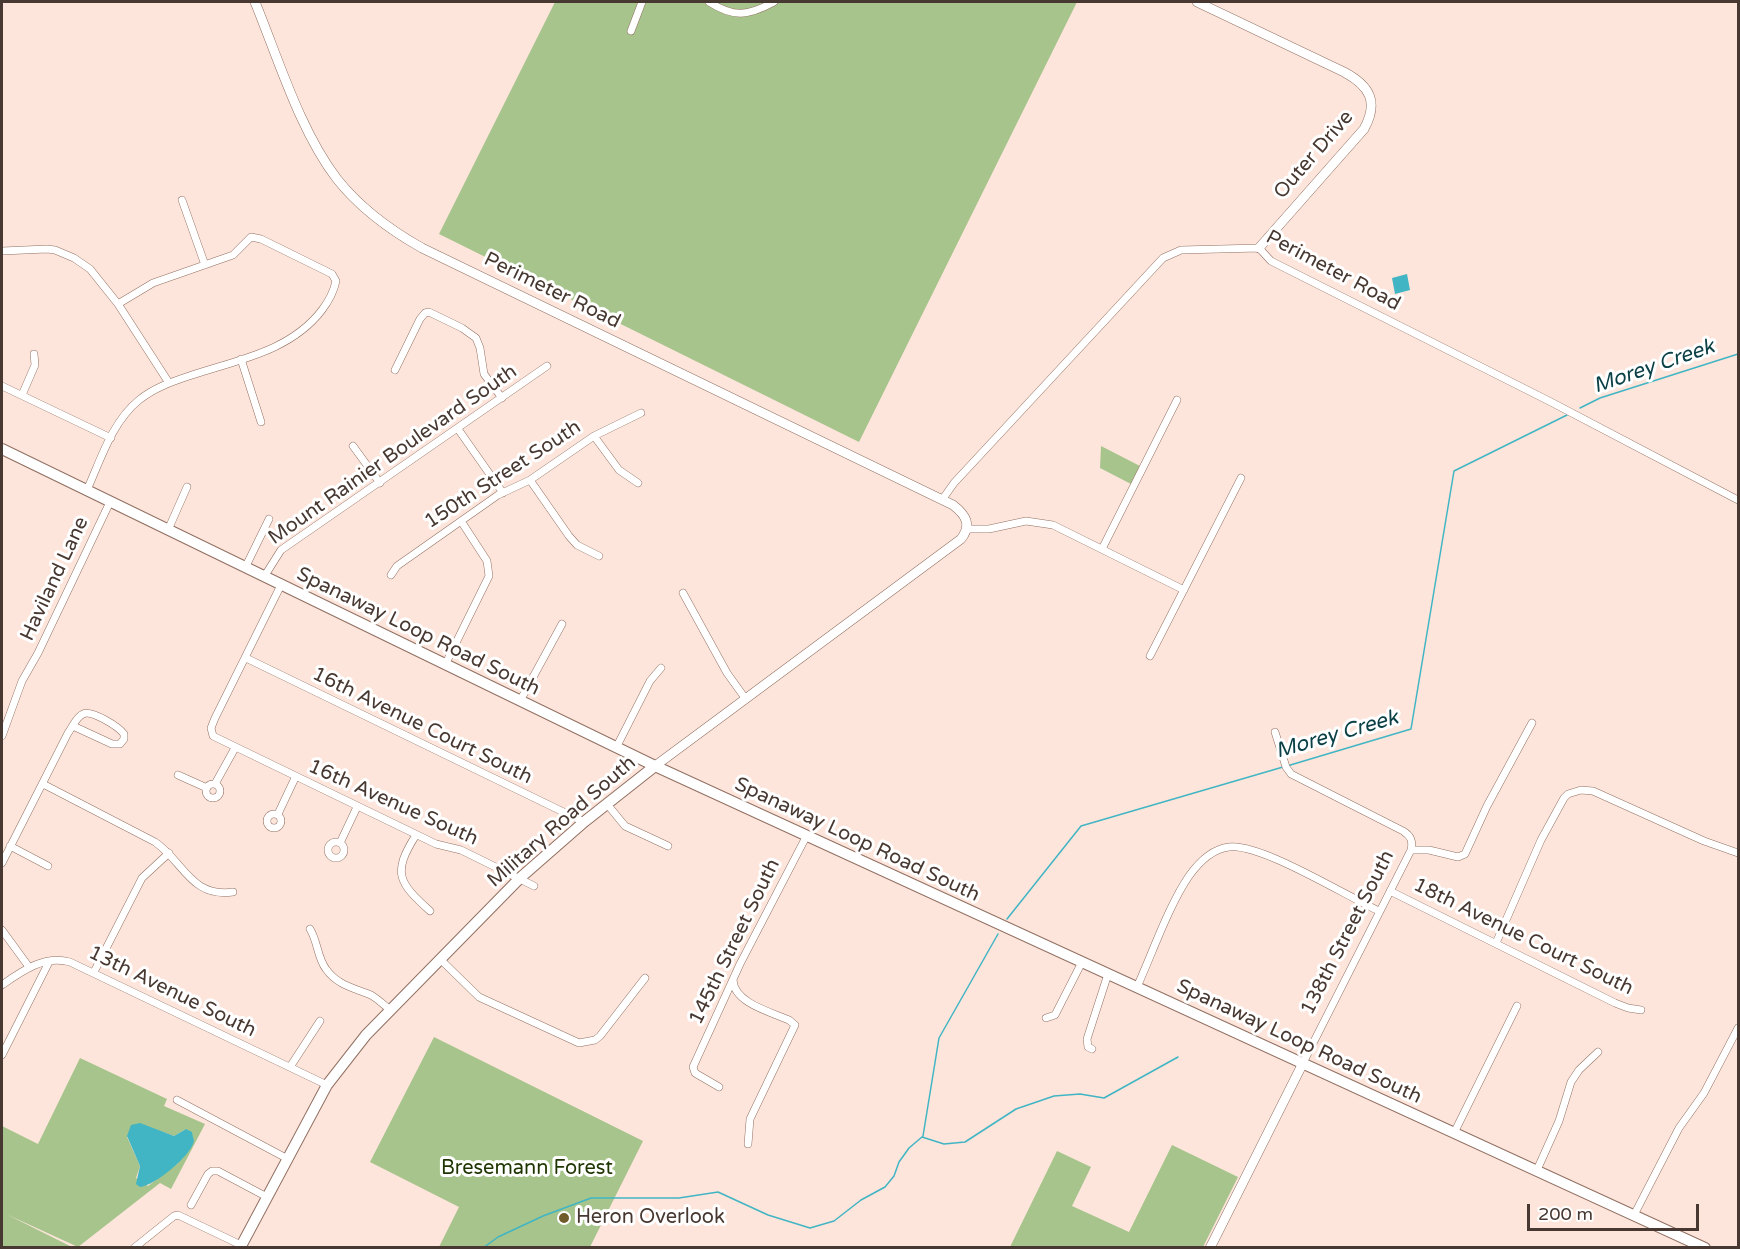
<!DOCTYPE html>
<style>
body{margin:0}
#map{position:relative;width:1740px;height:1249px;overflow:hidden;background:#fde5db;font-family:"Varela Round",sans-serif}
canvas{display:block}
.frame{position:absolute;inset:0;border:3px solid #473831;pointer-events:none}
.scale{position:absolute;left:1527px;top:1204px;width:172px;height:27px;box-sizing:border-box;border:3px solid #473831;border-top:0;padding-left:8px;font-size:18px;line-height:21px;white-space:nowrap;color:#473831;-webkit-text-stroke:4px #fff;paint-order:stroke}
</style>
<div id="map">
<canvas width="1740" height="1249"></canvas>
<div class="frame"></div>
<div class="scale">200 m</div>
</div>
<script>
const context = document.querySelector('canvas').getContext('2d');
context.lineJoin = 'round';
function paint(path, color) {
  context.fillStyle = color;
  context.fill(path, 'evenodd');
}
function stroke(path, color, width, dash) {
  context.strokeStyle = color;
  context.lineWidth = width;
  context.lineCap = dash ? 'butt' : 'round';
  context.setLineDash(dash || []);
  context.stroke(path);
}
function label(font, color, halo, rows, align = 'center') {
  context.font = font + ' "Varela Round",sans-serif';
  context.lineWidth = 6;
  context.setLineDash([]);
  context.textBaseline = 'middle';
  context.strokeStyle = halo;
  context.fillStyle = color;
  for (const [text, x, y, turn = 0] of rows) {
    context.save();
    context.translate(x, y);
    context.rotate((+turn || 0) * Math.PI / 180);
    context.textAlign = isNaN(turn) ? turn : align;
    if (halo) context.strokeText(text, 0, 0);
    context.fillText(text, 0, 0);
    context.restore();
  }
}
paint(new Path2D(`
 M 555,2 L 1077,2 L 859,442 L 439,234 Z
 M 1101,446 L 1140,466 L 1131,484 L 1100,468 Z
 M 434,1037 L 643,1141 L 590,1247 L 439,1247 L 459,1207 L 370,1162 Z
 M 80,1058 L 167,1099 L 164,1106 L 205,1124 L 171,1189 L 160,1183 L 78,1247 L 6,1214 L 72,1247 L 2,1247 L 2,1126 L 38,1144 ZM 186,1129 L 179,1162 L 148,1186 L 136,1178 L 140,1166 L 127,1137 L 160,1131 L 174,1136 Z
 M 1172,1145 L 1238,1177 L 1203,1247 L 1010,1247 L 1057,1151 L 1091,1167 L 1072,1206 L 1129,1232 Z`), '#a6c48b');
paint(new Path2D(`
 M 1407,274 L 1410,290 L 1395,294 L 1392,278 Z
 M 140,1123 L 174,1136 L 186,1129 L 192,1132 C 192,1133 194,1141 194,1141 C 191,1156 154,1186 140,1187 L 136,1184 L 140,1166 L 127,1136 L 131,1125 Z`), '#41b5c4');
stroke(new Path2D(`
 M 1580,408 L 1600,398 L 1738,354
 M 1287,766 L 1411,729 L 1454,471 L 1567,415
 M 1007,919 L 1081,826 L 1283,767
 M 923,1136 L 939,1038 L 998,934
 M 483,1248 L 498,1237 L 543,1216 L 591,1198 L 679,1198 L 718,1192 L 768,1215 L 810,1228 L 834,1221 L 861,1200 L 885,1187 L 894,1176 L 899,1162 L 909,1148 L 922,1137 L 944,1144 L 965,1142 L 1016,1109 L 1054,1096 L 1080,1094 L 1104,1098 L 1178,1057`), '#41b5c4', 1.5);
const minor = new Path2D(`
 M 709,2 C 734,18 748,16 774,2
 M 631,31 L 642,2
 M 182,200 L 205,265
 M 2,251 L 47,249 L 55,250 L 74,258 L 90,269 L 118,304 L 169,383
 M 241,359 L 261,422
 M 395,370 L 420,319 L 425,313 L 429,312 L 462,328 L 476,338 L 480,348 L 484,374 L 502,398
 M 2,386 L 111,438
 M 22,395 L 35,365 L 34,354
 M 458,429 L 503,493
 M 594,436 L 619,470 L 638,483
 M 353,446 L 380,483
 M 530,480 L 569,536 L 577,545 L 599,556
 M 87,490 C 101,459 112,422 139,400 C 154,388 171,382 189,376 C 236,360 290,352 322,310 C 328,302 334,291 336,281 L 332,274 L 261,239 L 251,237 L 233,255 L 153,283 L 118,304
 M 942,500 L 954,483 L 1163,258 L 1181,250 L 1259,248 L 1271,261 L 1551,402 L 1738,500
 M 967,529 L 989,529 L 1026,521 L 1053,525 L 1184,590
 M 168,530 L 187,487
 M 1102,549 L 1177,400
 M 245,568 L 269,519
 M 391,575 L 397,566 L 498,495 L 530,480 L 594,436 L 641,413
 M 264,577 L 281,550 L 547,366
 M 281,585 L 215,718 L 211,728 L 213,736 L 436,844 L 461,850 L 534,886
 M 683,593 L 727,673 L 745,698
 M 1150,656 L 1241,478
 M 246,658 L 584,822
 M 445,665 L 489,576 L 487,561 L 461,521
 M 520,701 L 562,624
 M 1275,732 L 1286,767 L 1291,774 L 1403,831 C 1411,836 1413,841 1411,850 L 1303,1063
 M 2,736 L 22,681 L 38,653 L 110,502
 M 616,748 L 650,681 L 661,668
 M 178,775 L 207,788
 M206 791a7 7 0 1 1 14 0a7 7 0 1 1-14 0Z
 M 43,784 L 155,842 C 184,862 191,898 233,892
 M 215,784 L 235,748
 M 607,804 L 625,826 L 668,846
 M267 821a7 7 0 1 1 14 0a7 7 0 1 1-14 0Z
 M 278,814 L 295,778
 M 416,835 C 392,873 398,882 430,911
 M328 850a8 8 0 1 1 16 0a8 8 0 1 1-16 0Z
 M 340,843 L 357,807
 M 10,846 L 48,866
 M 1411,850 L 1429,850 L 1458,857 L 1465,854 L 1487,806 L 1532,723
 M 2,863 L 68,733 C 72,728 76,717 83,714 C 91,709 119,727 124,734 L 124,739 L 120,744 L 112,744 L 73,726
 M 1390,891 L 1615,1003 L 1628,1008 L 1641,1010
 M 310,929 C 318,942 317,957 326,969 C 337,985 354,988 371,995 C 378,999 384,1005 390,1010
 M 2,930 L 29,967
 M 1496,943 L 1541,840 L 1564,798 L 1568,794 L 1581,790 L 1593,791 L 1704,841 L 1738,853
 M 440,959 L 479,997 L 579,1043 L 595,1040 L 600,1036 L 645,978
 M 94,972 L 142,878 L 169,853
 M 733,980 C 734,1003 771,1012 789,1020 L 795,1025 L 750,1119 L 748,1144
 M 2,985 C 22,971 44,955 70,962 L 327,1085
 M 1137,987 C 1152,954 1169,905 1189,876 C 1199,862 1212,849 1229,847 C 1261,843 1346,896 1379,911
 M 1046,1018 L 1055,1015 L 1082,962
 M 1092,1049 L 1088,1047 L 1087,1039 L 1108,974
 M 2,1055 L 49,962
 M 290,1067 L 320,1021
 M 719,1087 L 695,1073 L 693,1067 L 740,964 L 806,837
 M 177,1100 L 288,1159
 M 1454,1133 L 1517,1006
 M 1537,1170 L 1559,1121 L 1571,1082 L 1579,1070 L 1598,1052
 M 191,1205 L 208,1174 L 212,1171 L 218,1171 L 267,1197
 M 1634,1215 L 1679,1128 L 1704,1093 L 1738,1028
 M 134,1248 L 174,1216 L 178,1215 L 241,1245`);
const tertiary = new Path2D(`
 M 255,2 C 278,58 300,131 337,179 C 360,208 390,230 422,248 L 953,505 C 966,515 972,525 961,539 L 655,766
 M 1197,2 L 1344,72 C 1370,86 1379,102 1364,129 L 1259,248
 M 1210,1248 L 1303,1063`);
const secondary = new Path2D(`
 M 240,1248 L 327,1085 L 366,1035 L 520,878 L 584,822 L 655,766`);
const primary = new Path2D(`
 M 2,449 L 655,766 L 1705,1248`);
stroke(minor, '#927062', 8);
stroke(tertiary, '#927062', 10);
stroke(secondary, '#927062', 12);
stroke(primary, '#927062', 12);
stroke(minor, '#fff', 7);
stroke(tertiary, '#fff', 9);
stroke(secondary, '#fff', 10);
stroke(primary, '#fff', 10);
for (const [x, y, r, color] of [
 [564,1218,6,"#705b2a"]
]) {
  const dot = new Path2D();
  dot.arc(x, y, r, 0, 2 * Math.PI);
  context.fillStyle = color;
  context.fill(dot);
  stroke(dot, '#fff', 2);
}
label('20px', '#473831', '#fff', [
 ["Outer Drive",1314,155,-49],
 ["Perimeter Road",1333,271,28],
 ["Perimeter Road",552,291,26],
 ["Mount Rainier Boulevard South",393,455,-35],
 ["150th Street South",503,475,-33],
 ["Haviland Lane",55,579,-65],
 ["Spanaway Loop Road South",418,632,26],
 ["16th Avenue Court South",422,726,26],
 ["16th Avenue South",393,803,24],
 ["Military Road South",562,822,-41],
 ["Spanaway Loop Road South",857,840,25],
 ["138th Street South",1348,933,-63],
 ["18th Avenue Court South",1523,937,26],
 ["145th Street South",735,942,-64],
 ["13th Avenue South",172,992,26],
 ["Spanaway Loop Road South",1299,1042,25]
]);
label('20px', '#1f3501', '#fff', [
 ["Bresemann Forest",527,1169]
]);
label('20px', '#473831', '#fff', [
 ["Heron Overlook",576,1218]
], 'left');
label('italic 21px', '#0b4047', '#fff', [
 ["Morey Creek",1654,367,-19],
 ["Morey Creek",1337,735,-16]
]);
</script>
